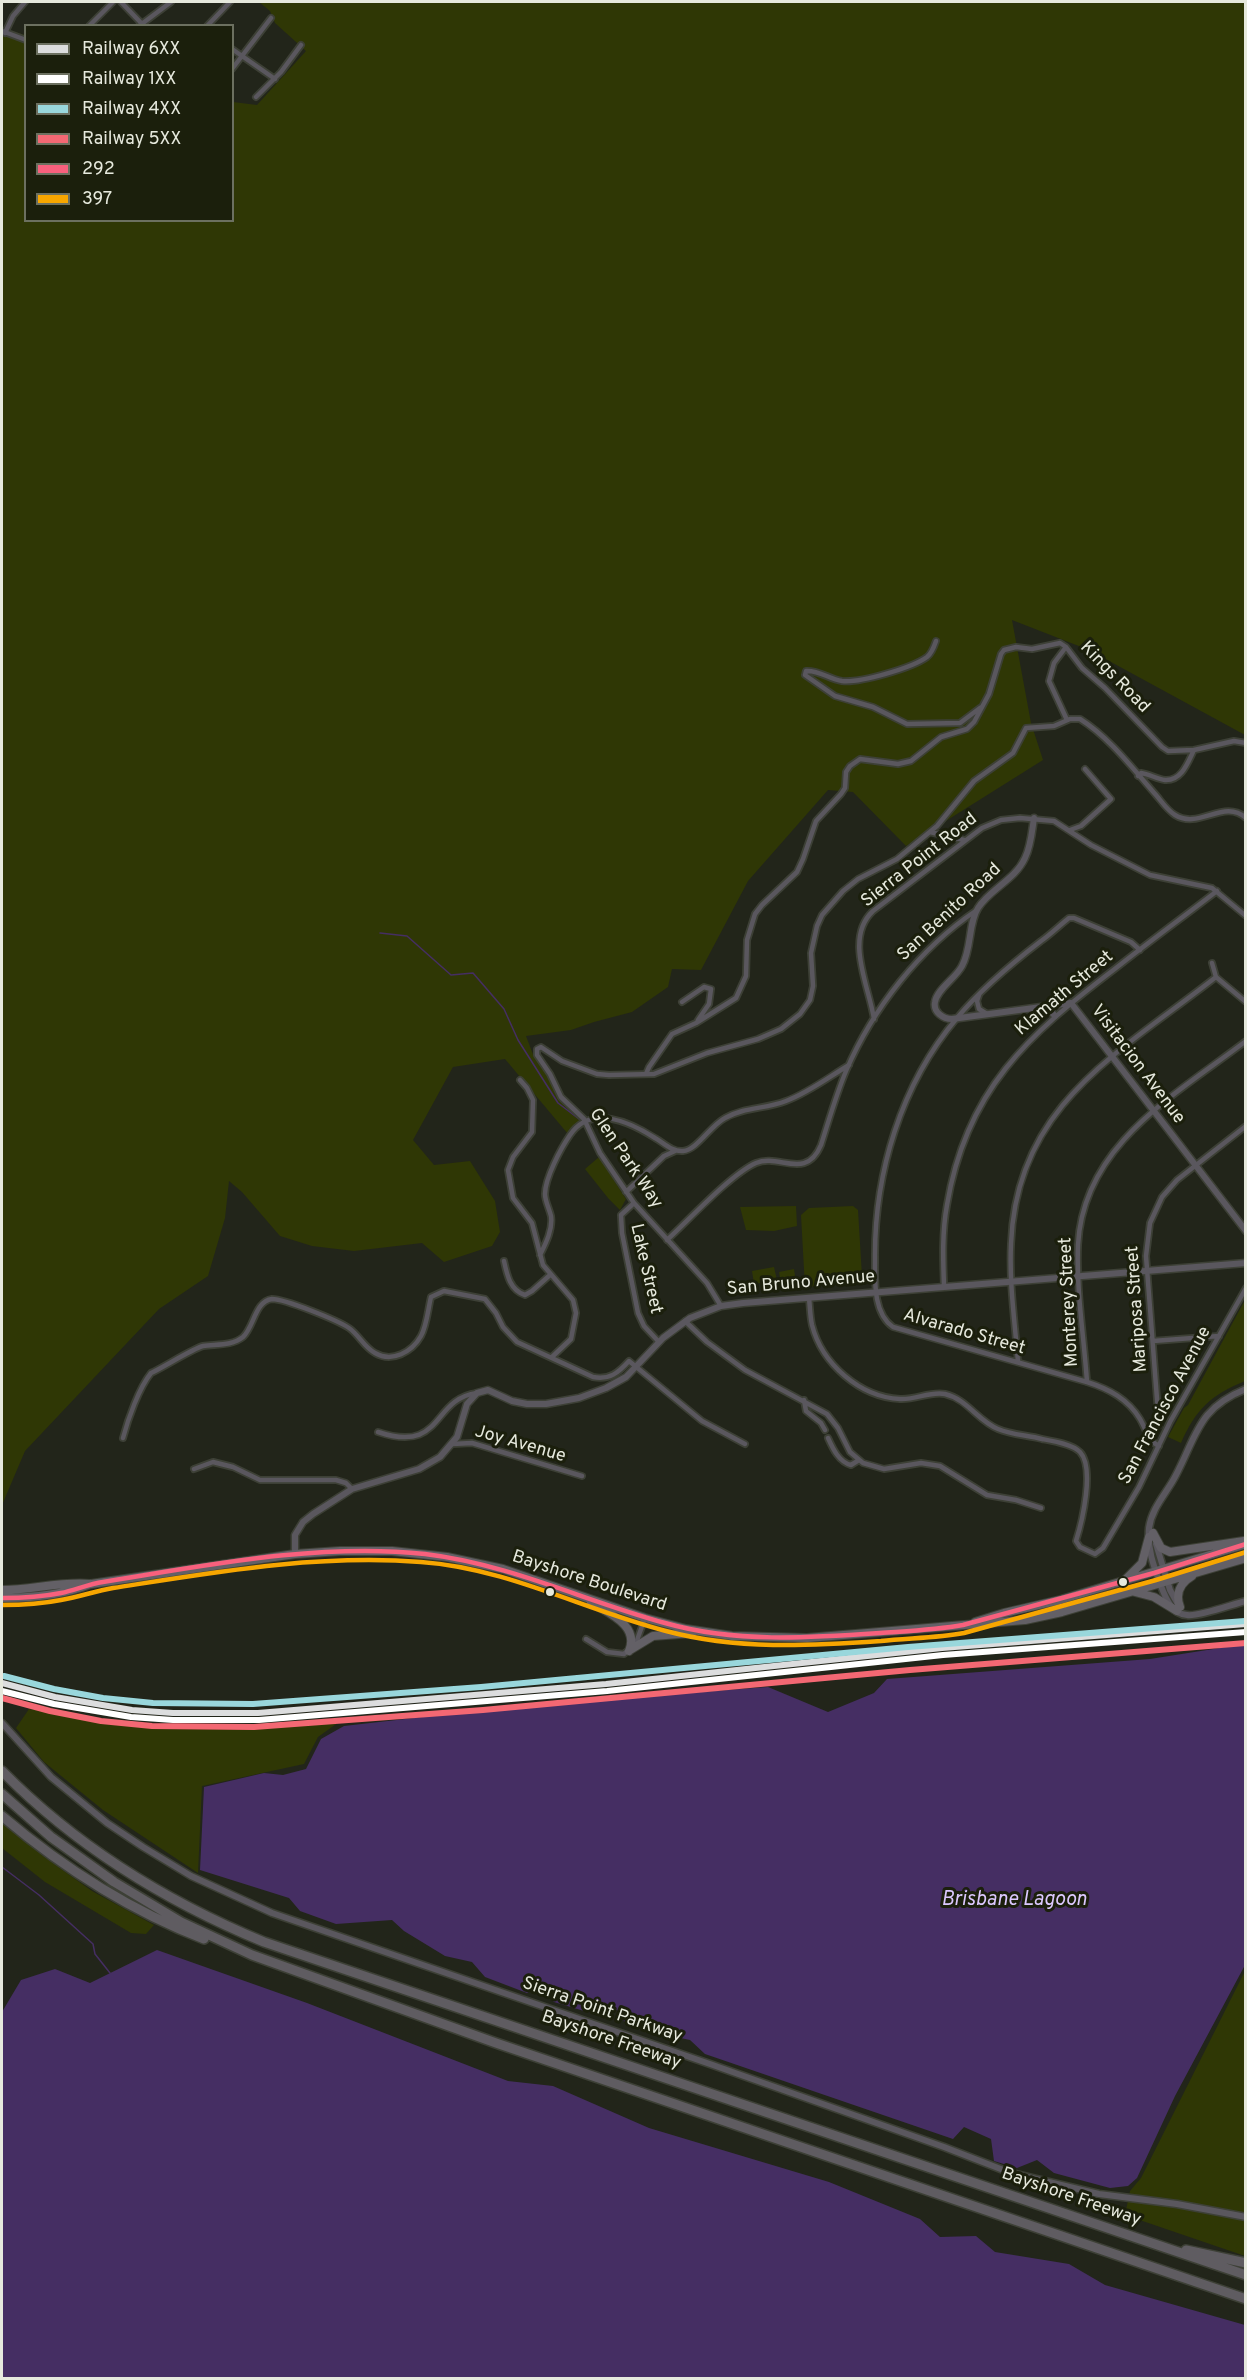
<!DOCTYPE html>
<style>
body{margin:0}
#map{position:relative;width:1247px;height:2380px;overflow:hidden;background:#22251a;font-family:Overpass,sans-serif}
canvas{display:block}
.frame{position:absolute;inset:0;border:3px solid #e6e9dd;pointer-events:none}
.legend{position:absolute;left:24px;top:24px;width:210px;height:198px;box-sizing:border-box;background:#1b1f0c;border:2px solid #6c7060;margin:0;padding:8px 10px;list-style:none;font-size:18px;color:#e6e9dd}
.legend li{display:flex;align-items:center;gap:12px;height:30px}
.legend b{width:30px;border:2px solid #6c7060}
</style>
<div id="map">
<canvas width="1247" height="2380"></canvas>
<div class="frame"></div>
<ul class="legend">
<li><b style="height:8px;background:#dcddde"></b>Railway 6XX</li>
<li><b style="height:8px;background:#fff"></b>Railway 1XX</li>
<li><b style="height:8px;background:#99d7dc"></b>Railway 4XX</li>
<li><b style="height:8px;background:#f36873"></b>Railway 5XX</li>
<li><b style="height:8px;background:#f8607d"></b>292</li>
<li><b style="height:8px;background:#f7a600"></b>397</li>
</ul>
</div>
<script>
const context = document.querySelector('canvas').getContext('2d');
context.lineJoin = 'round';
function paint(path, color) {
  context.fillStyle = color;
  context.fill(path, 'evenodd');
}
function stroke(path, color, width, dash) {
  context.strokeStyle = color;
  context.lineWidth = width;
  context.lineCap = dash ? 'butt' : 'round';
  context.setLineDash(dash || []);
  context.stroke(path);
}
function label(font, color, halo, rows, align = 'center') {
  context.font = font + ' Overpass,sans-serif';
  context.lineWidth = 6;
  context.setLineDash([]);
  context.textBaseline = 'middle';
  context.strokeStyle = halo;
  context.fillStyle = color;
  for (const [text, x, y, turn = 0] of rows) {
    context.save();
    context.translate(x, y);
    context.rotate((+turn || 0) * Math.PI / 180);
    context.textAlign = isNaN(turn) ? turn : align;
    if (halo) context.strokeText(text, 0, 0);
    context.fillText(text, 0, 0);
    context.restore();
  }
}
paint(new Path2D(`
 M 259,2 L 1245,2 L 1245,735 L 1089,650 L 1012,620 L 1031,723 L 1043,760 L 906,846 L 853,792 L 828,790 L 748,881 L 701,970 L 672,969 L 668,987 L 632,1012 L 594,1022 L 571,1030 L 526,1036 L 534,1057 L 548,1072 L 561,1101 L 582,1121 L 568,1134 L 505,1059 L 453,1067 L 413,1140 L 434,1165 L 470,1161 L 495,1201 L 500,1232 L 492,1246 L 444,1262 L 422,1243 L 354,1251 L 312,1246 L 280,1236 L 242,1192 L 229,1181 L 225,1218 L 208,1276 L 159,1309 L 25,1451 L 2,1505 L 2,28 L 25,35 L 26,220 L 232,220 L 233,102 L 257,105 L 306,51 L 275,23 L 270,11 Z
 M 599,1157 L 626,1199 L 620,1210 L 608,1198 L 585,1169 Z
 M 796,1206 L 797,1226 L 774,1231 L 746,1230 L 740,1207 Z
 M 853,1206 L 858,1210 L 862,1276 L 805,1288 L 801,1215 L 809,1208 Z
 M 774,1267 L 777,1280 L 754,1284 L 752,1271 Z
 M 794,1269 L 796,1283 L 781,1285 L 779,1272 Z
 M 1245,1300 L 1245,1381 C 1211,1395 1196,1409 1181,1443 L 1168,1437 L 1184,1408 L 1188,1405 Z
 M 29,1709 L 164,1727 L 245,1727 L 339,1722 L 318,1737 L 304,1764 L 202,1786 L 198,1873 L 103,1810 L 44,1762 L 16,1728 Z
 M 2,1823 L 43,1856 L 92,1891 L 154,1925 L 146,1934 L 131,1933 L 45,1882 L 2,1848 Z
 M 1245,1971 L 1245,2256 L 1125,2215 L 1130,2191 L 1141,2178 Z`), '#2f3705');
paint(new Path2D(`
 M 1245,1644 L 1245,1965 L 1175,2096 L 1137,2178 L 1128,2186 L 1110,2188 L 1054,2173 L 1037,2160 L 1017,2168 L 994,2161 L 991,2139 L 964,2127 L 953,2139 L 705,2054 L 690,2040 L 628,2027 L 617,2010 L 594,2014 L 554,2002 L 541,1985 L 527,1993 L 485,1977 L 472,1962 L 445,1956 L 404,1931 L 392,1920 L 336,1924 L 300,1911 L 289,1898 L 200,1870 L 204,1787 L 264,1773 L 283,1775 L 306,1769 L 321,1739 L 344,1726 L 528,1705 L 768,1687 L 828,1712 L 874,1693 L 887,1679 L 1150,1659 Z
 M 157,1950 L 307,2003 L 508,2081 L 553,2086 L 649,2128 L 829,2182 L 920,2219 L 940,2237 L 976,2236 L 995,2252 L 1069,2264 L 1105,2285 L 1245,2325 L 1245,2378 L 2,2378 L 2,2012 L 21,1980 L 55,1969 L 90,1983 Z`), '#452e63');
stroke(new Path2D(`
 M 380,933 L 407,936 L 451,975 L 473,973 L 504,1009 L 518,1040 L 558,1103 L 579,1119
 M 2,1867 L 39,1895 L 93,1944 L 95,1954 L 110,1973`), '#452e63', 1.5);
const minor = new Path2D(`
 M 121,2 L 144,26
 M 89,26 L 113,2
 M 139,26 L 171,2
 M 207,26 L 230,2
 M 2,31 L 26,40
 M 5,33 L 13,16 L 25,2
 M 232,49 L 275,79
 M 232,69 L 271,18
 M 256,97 L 281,72 L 301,45
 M 936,641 C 934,647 932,653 927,657 C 912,668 860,683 842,681 C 829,679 819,670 806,671 L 805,675 L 835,696 L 873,707 L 907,724 L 960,723 L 980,708
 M 1066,647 L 1054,663 L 1049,681 L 1067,720
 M 1138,776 L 1141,773 C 1149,774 1157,779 1165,780 C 1182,781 1188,762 1194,750 L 1234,741 L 1246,743
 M 1070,830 L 1081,826 L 1111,799 L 1085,769
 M 930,832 L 964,840
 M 1140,950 L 1131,942 L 1074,918 L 1069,918 C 1060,925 1051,934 1041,941 C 1011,964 981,989 957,1018 C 901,1084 874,1174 875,1260 C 875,1281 873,1313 893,1327 L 1087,1382 C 1109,1389 1128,1399 1140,1419 C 1146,1429 1148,1441 1159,1446
 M 1212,963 L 1216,977 L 1246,1002
 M 979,995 L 977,1001 L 979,1009 L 987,1014
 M 682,1002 L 704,987 L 711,989 L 709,1004 L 698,1020
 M 874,1019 C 869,986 844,938 873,911 L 982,828 L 1001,820 L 1020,818 L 1054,821 L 1091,845 L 1150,875 L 1212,888 L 1246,916
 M 646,1074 L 649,1067 L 672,1034 L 696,1023 L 736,998 L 746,976 L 747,940 L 755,914 L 762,905 L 797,872 L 803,859 L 816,821 L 841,794 L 845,788 L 846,772 L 850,766 L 860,759 L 898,764 L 911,761 L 941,737 L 967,729 L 974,722 L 989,694 L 1001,654 L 1004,650 L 1016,647 L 1032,649 L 1060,643 L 1066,647 L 1082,668 L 1105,688 L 1162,747 L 1168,751 L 1194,750
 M 520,1080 L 527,1088 L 533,1100 L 532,1132 L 513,1157 L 508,1170 L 513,1198 L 532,1223 L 543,1265 L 573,1300 L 576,1313 L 571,1339 L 552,1357
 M 626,1192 L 664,1156 L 675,1151
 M 634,1203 L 621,1215 L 622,1233 L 638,1313 L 644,1326 L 659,1342
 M 667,1240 C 689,1220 731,1174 756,1163 C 779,1153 806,1181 821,1145 C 829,1120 836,1095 846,1071 C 873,1008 920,948 977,910
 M 540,1255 C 546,1243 553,1229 551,1216 C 549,1208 545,1201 545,1194 C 545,1178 561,1148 570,1135 C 591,1104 630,1122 655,1138 C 664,1143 672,1152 683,1151 C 697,1150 710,1126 725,1118 C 744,1107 766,1109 786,1101 C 808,1093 829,1077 849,1065
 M 504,1261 C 507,1275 510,1290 525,1295 L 532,1291 L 550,1275
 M 944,1286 C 943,1259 942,1232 947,1205 C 966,1090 1028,1035 1116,968 C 1149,942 1183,917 1217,891
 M 809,1298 C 810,1307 810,1316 812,1325 C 822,1364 860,1397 900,1399 C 916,1400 930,1391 945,1394 C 967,1399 978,1421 998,1429 C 1012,1435 1027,1435 1042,1439 C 1053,1441 1072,1444 1080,1452 C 1095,1468 1082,1522 1076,1541 L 1080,1547 L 1095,1554 L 1103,1548 L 1139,1487 L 1170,1422 L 1246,1288
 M 721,1306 L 707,1283 L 634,1203 L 600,1153 L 584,1119 L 561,1097 L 550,1074 L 537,1055 L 537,1049 L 541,1047 L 562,1061 L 597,1074 L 609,1075 L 654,1074 L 707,1053 L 758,1039 L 781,1029 L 800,1014 L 810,1000 L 813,986 L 811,953 L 817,926 L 822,915 L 843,891 L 858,879 L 897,859 L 937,826 L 974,781 L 1013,753 L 1026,728 L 1054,726 L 1070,719 L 1080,719 C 1109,737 1134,770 1156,795 C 1162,802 1167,810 1175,815 C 1199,830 1224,798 1246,818
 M 685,1321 L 707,1342 L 745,1370 L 827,1414 L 838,1428 L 850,1452 L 863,1463 L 884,1469 L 921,1463 L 940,1466 L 987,1495 L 1016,1500 L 1041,1508
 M 1153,1341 L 1219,1336
 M 1018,1362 C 1015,1323 1009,1283 1011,1244 C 1016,1105 1119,1053 1216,977
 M 1087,1382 C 1084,1337 1076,1290 1078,1245 C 1083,1145 1175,1095 1246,1041
 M 804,1400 L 806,1411 L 821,1423 L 825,1430
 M 1159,1425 L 1146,1256 L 1150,1223 L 1162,1197 L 1177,1180 L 1246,1126
 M 378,1432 C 444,1454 431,1399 477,1393
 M 123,1438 C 128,1419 139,1388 151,1373 C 162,1368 194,1348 203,1346 C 216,1344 232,1346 243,1337 C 254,1327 255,1301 272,1299 C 285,1299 337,1320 349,1328 C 359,1335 364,1347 375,1353 C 392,1363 412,1352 421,1336 C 427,1325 428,1309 431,1297 L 444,1291 L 485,1299 L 496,1313 L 503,1327 L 517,1342 L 593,1377 C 610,1380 618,1373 629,1361 L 702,1421 L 745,1444
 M 828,1438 C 833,1449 839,1462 851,1465 L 859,1460
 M 452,1444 L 472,1443 L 582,1476
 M 194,1469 L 213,1462 L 233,1467 L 260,1480 L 336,1480 L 346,1483 L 352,1489
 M 586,1639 L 607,1652 L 624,1654 L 636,1643 L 645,1618`);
const tertiary = new Path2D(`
 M 1034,818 C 1032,831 1031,846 1025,858 C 1015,880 990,889 978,908 C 968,924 972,948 962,966 C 956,978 937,989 935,1002 C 933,1012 943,1019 952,1019 L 1071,1003 L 1246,1231
 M 1047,1007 L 1055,1016
 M 1246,1389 C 1198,1408 1197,1435 1176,1475 C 1167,1493 1152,1507 1149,1528 C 1147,1549 1154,1567 1161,1586 C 1166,1599 1172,1614 1187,1615 C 1199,1617 1233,1604 1246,1601
 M 1156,1544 L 1170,1590 L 1179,1606
 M 295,1554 L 295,1535 L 303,1522 L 313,1514 L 352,1489 L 419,1469 L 440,1457 L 457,1437 L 467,1404 L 477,1393 L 488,1390 L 512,1401 L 527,1404 L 546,1404 L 579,1398 L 606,1388 L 626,1377 L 663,1338 L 690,1318 L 721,1306 L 743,1303 L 1246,1263
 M 2,1723 L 51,1777 L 107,1823 L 143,1847 L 191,1876 L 272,1913 L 710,2064 L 944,2147 L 1011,2173 L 1099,2194 L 1177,2204 L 1246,2217`);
const primary = new Path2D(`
 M 1153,1533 L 1161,1548 L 1170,1552 L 1244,1541
 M 1126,1579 L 1142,1563 L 1149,1537
 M 2,1590 C 32,1590 61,1581 91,1584 L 295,1554 L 340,1551 L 392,1551 L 447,1557 L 503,1569 L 645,1618 L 686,1629 L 732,1636 L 807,1638 L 1025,1620 L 1062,1612 L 1246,1558
 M 1135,1592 L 1154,1597 L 1177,1611
 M 2,1598 C 30,1598 63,1595 90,1584
 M 591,1602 C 608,1613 640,1625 629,1651
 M 1180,1607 C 1175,1594 1180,1583 1192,1576
 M 975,1622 L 1004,1613 L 1060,1600 L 1246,1544
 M 630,1650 L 653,1636 L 692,1633`);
const motorway = new Path2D(`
 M 2,1771 C 76,1846 167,1902 264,1942 L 1246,2275
 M 2,1794 L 51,1837 L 114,1882 L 181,1922 L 252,1955 L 496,2043 L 1246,2299
 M 2,1816 C 61,1866 131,1911 204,1939
 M 1186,2250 L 1246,2263`);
stroke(minor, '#3d4036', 8);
stroke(tertiary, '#3d4036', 9);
stroke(primary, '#3d4036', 10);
stroke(motorway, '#3d4036', 12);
stroke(minor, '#5a575e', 4.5);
stroke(tertiary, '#5a575e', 6);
stroke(primary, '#636066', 8);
stroke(motorway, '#5f5c61', 9);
stroke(new Path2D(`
 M 2,1598 C 22,1598 41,1597 61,1593 C 75,1590 89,1584 103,1582 C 209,1565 317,1543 425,1554 C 509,1564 585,1601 665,1623 C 735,1643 808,1638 880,1633 C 908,1631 935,1630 963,1625 L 1154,1573 L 1246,1544`), '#f8607d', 4.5);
stroke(new Path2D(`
 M 2,1605 C 22,1605 41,1604 61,1600 C 79,1597 95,1591 113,1588 C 216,1572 317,1554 421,1562 C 507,1568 584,1610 666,1631 C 737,1650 809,1646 881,1641 C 909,1638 937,1638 964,1633 L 1156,1580 L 1246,1552`), '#f7a600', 4.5);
stroke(new Path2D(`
 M 2,1683 L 55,1697 L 132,1710 L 173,1713 L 258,1713 L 606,1684 L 942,1648 L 1246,1624`), '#dcddde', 6);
stroke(new Path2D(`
 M 2,1691 L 54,1704 L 131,1717 L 173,1720 L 259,1720 L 607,1691 L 943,1655 L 1246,1632`), '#fff', 6);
stroke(new Path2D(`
 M 4,1676 L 54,1689 L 103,1698 L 153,1703 L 253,1704 L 481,1687 L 908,1647 L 1245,1621`), '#99d7dc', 6);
stroke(new Path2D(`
 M 2,1698 L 50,1711 L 101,1721 L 152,1726 L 254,1727 L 483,1710 L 910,1670 L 1246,1643`), '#f36873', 6);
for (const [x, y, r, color] of [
 [1123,1582,5,"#e6e9dd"],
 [550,1592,5,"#e6e9dd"]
]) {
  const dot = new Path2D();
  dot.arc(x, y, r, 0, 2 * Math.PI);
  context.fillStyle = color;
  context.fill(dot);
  stroke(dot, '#1b1f0c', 2);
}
label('18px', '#e6e9dd', '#1b1f0c', [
 ["Kings Road",1114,678,46],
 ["Sierra Point Road",920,861,-38],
 ["San Benito Road",950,913,-43],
 ["Klamath Street",1065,994,-40],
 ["Visitacion Avenue",1137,1065,53],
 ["Glen Park Way",625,1159,56],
 ["Lake Street",645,1269,77],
 ["San Bruno Avenue",801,1284,-5],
 ["Monterey Street",1070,1302,-93],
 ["Mariposa Street",1138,1309,-94],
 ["Alvarado Street",964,1333,16],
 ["San Francisco Avenue",1166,1406,-62],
 ["Joy Avenue",520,1445,16],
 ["Bayshore Boulevard",589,1582,18],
 ["Sierra Point Parkway",602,2011,19],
 ["Bayshore Freeway",611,2041,19],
 ["Bayshore Freeway",1071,2198,19]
]);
label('italic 20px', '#dcc8ff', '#1b1f0c', [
 ["Brisbane Lagoon",1014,1901]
]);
</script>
